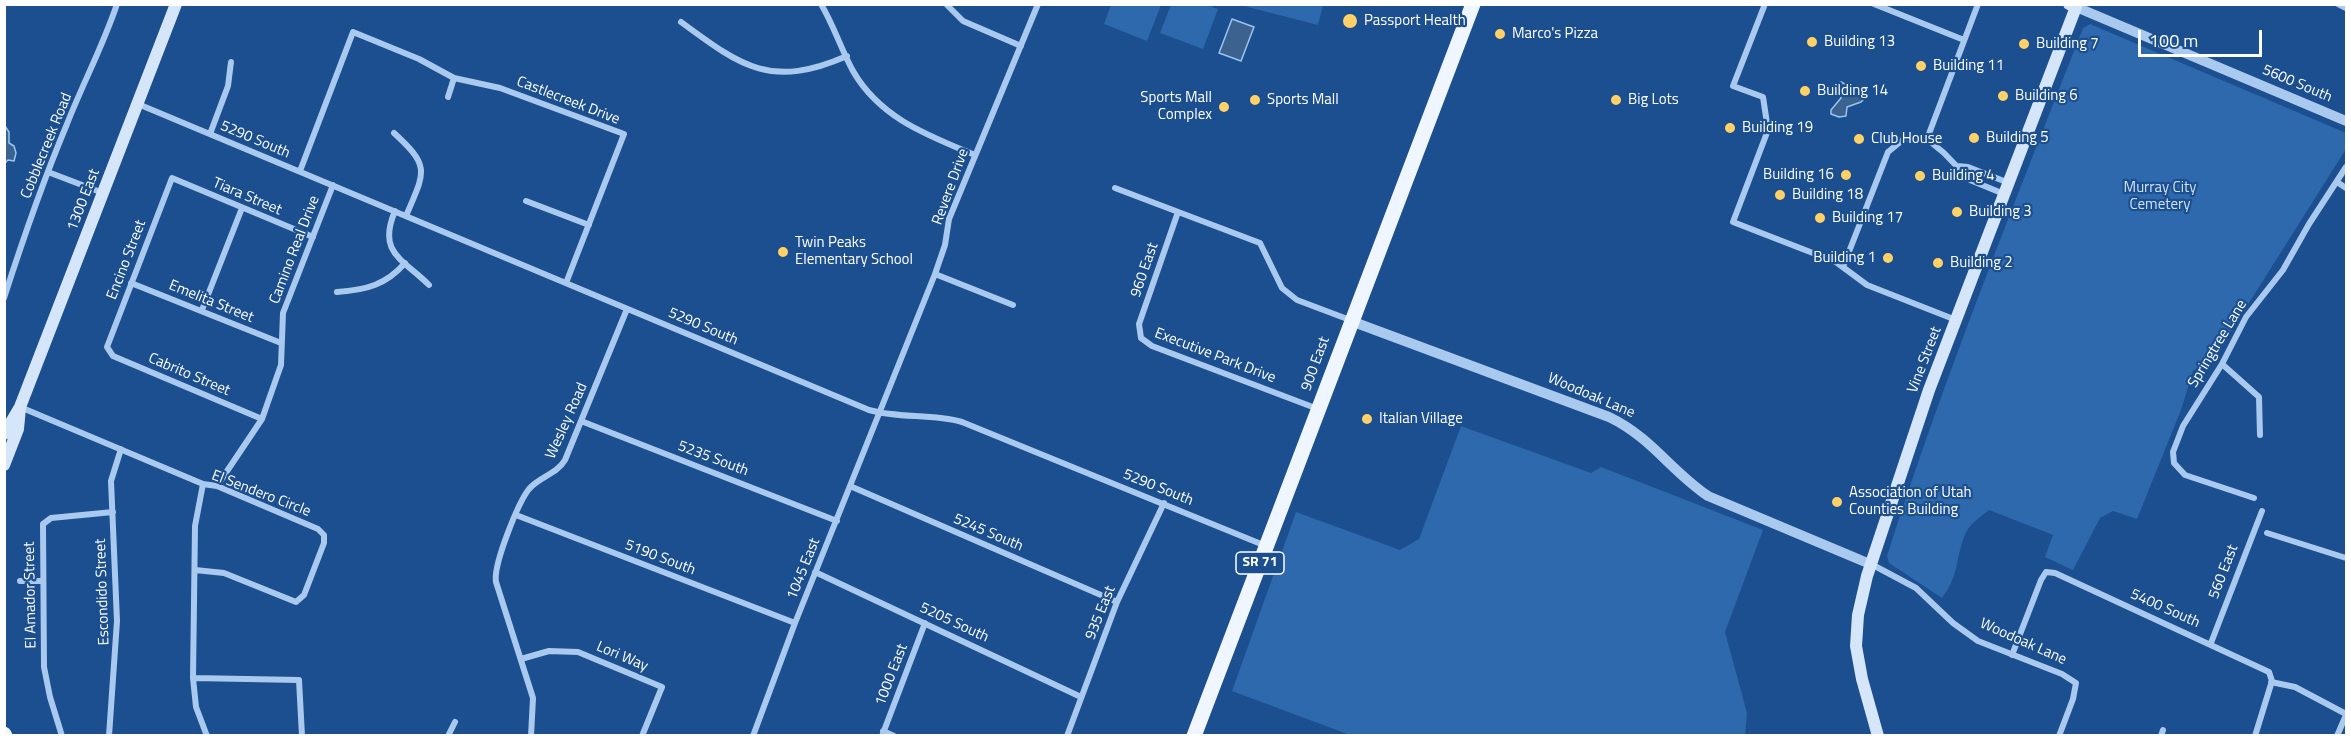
<!DOCTYPE html>
<style>
body{margin:0}
#map{position:relative;width:2351px;height:740px;overflow:hidden;background:#1b4f8f;font-family:"Titillium Web",sans-serif}
canvas{display:block}
.frame{position:absolute;inset:0;border:6px solid #fff;pointer-events:none}
.scale{position:absolute;left:2138px;top:30px;width:124px;height:27px;box-sizing:border-box;border:3px solid #fff;border-top:0;padding-left:8px;font-size:18px;line-height:21px;white-space:nowrap;color:#fff;-webkit-text-stroke:4px #1b4f8f;paint-order:stroke}
</style>
<div id="map">
<canvas width="2351" height="740"></canvas>
<div class="frame"></div>
<div class="scale">100 m</div>
</div>
<script>
const context = document.querySelector('canvas').getContext('2d');
context.lineJoin = 'round';
function paint(path, color) {
  context.fillStyle = color;
  context.fill(path, 'evenodd');
}
function stroke(path, color, width, dash) {
  context.strokeStyle = color;
  context.lineWidth = width;
  context.lineCap = dash ? 'butt' : 'round';
  context.setLineDash(dash || []);
  context.stroke(path);
}
function label(font, color, halo, rows, align = 'center') {
  context.font = font + ' "Titillium Web",sans-serif';
  context.lineWidth = 4.5;
  context.setLineDash([]);
  context.textBaseline = 'middle';
  context.strokeStyle = halo;
  context.fillStyle = color;
  for (const [text, x, y, turn = 0] of rows) {
    context.save();
    context.translate(x, y);
    context.rotate((+turn || 0) * Math.PI / 180);
    context.textAlign = isNaN(turn) ? turn : align;
    if (halo) context.strokeText(text, 0, 0);
    context.fillText(text, 0, 0);
    context.restore();
  }
}
paint(new Path2D(`
 M 1111,5 L 1161,5 L 1147,41 L 1104,24 Z
 M 1171,5 L 1207,5 L 1218,9 L 1203,49 L 1160,33 Z
 M 1240,5 L 1323,4 L 1323,5 L 1318,25 Z
 M 2090,24 L 2346,133 L 2346,149 L 2218,352 L 2193,371 L 2181,410 L 2137,519 L 2113,511 L 2100,518 L 2073,570 L 2045,557 L 2053,535 L 1989,510 C 1979,518 1968,525 1964,537 C 1955,562 1959,575 1942,598 L 1889,563 L 1887,556 C 1944,377 2015,202 2083,28 Z
 M 1461,426 L 1591,473 L 1601,467 L 1763,530 L 1725,632 L 1747,713 L 1745,735 L 1350,735 L 1232,691 L 1296,512 L 1400,550 L 1419,539 Z`), '#2e69ad');
const water = new Path2D(`
 M 1232,19 L 1254,27 L 1241,61 L 1219,53 Z
 M 1841,82 L 1862,92 L 1865,98 L 1861,102 L 1847,107 L 1846,116 L 1839,117 L 1831,114 L 1831,110 L 1841,98 L 1839,83 Z
 M 5,126 L 9,132 L 9,143 L 14,146 L 16,153 L 14,161 L 8,160 L 5,163 Z`);
paint(water, '#3c6290');
stroke(water, '#9cc4f0', 1.5);
stroke(new Path2D(`
 M 821,4 C 834,26 841,49 853,71 C 880,118 927,135 975,155
 M 946,4 L 963,21 L 1021,46
 M 1765,4 L 1733,86 L 1763,97 L 1768,130 L 1733,222 L 1836,262 L 1867,285 L 1956,320
 M 1874,4 L 1964,40
 M 2338,4 L 2346,8
 M 681,22 C 742,67 771,89 847,56
 M 448,97 L 454,78
 M 138,104 L 869,410 C 900,419 931,413 962,422 L 1266,546
 M 394,133 C 431,167 425,171 406,216
 M 210,134 L 228,86 L 231,62
 M 1927,139 L 1978,4
 M 1957,166 L 1968,167 L 2009,183
 M 300,171 L 353,32 L 419,59 L 454,78 L 500,88 L 624,134 L 566,283
 M 48,172 L 103,193
 M 2337,182 L 2346,188
 M 1115,188 L 1260,243 L 1282,288 L 1297,300 L 1350,320
 M 526,201 L 589,225
 M 395,211 C 377,253 403,259 429,285
 M 1178,212 L 1139,324 L 1141,338 L 1152,346 L 1318,409
 M 1843,267 L 1888,152 L 1905,138 L 1927,139 L 1944,153 L 1970,180 L 2004,194
 M 935,274 L 1013,305
 M 131,283 L 281,343
 M 337,292 C 366,290 386,285 405,263
 M 4,298 C 23,239 43,181 67,124 C 83,83 103,46 117,4
 M 202,310 L 242,208
 M 2222,364 L 2259,397 L 2260,435
 M 20,407 L 203,484 L 217,486 L 318,529 L 324,535 L 324,543 L 304,595 L 296,602 L 224,573 L 195,570
 M 262,419 L 113,356 L 107,347 L 172,178 L 313,237
 M 581,421 L 837,521
 M 203,484 L 195,526 L 193,678 L 196,707 L 207,736
 M 217,486 L 262,419 L 281,365 L 283,313 L 333,185
 M 850,486 L 1117,602
 M 2254,498 L 2185,475 L 2174,463 L 2173,452 L 2183,426 L 2222,364 L 2246,317 L 2283,270 L 2309,224 L 2346,167
 M 516,515 L 795,623
 M 2267,533 L 2346,558
 M 1871,564 L 1916,588 L 1953,623 L 1978,641 L 2062,674 L 2076,683 L 2073,699 L 2059,736
 M 815,572 L 1081,697
 M 20,581 L 43,581
 M 2211,643 L 2262,511
 M 2012,655 L 2041,580 L 2046,572 L 2055,573 L 2269,672 L 2272,681 L 2255,736
 M 521,659 L 549,651 L 578,652 L 662,687 L 642,736
 M 193,678 L 299,680 L 302,736
 M 2271,682 L 2295,687 L 2346,714
 M 883,731 L 894,736
 M 62,736 L 50,697 L 44,667 L 43,524 L 51,518 L 113,512
 M 109,736 L 117,621 L 111,481 L 121,449
 M 448,736 L 455,722
 M 531,736 L 533,698 L 496,582 C 493,565 518,503 529,489 C 540,476 556,475 565,460 L 627,309
 M 753,736 L 795,623 L 935,274 L 945,245 L 949,219 L 1038,4
 M 882,736 L 925,623
 M 1067,736 L 1117,602 L 1164,503
 M 2161,736 L 2163,730
 M 2337,736 L 2346,715`), '#a9c9ee', 6);
stroke(new Path2D(`
 M 2077,4 L 2076,7 L 2346,121
 M 1351,321 L 1609,417 C 1651,437 1671,471 1708,496 L 1870,564`), '#a9c9ee', 10);
stroke(new Path2D(`
 M 4,434 L 20,407 L 176,4
 M 4,465 L 18,429 L 20,408
 M 1878,736 L 1862,679 L 1856,646 L 1858,615 L 1867,576 L 1929,390 L 2076,7 L 2069,4`), '#d6e6fa', 12);
stroke(new Path2D(`
 M 4,734 L 5,736
 M 1194,736 L 1473,4`), '#f0f6ff', 15);
for (const [x, y, r, color] of [
 [1350,21,8,"#ffd166"],
 [1500,34,6,"#ffd166"],
 [1812,42,6,"#ffd166"],
 [2024,44,6,"#ffd166"],
 [1921,66,6,"#ffd166"],
 [1805,91,6,"#ffd166"],
 [2003,96,6,"#ffd166"],
 [1255,100,6,"#ffd166"],
 [1616,100,6,"#ffd166"],
 [1224,107,6,"#ffd166"],
 [1730,128,6,"#ffd166"],
 [1974,138,6,"#ffd166"],
 [1859,139,6,"#ffd166"],
 [1846,175,6,"#ffd166"],
 [1920,176,6,"#ffd166"],
 [1780,195,6,"#ffd166"],
 [1957,212,6,"#ffd166"],
 [1820,218,6,"#ffd166"],
 [783,252,6,"#ffd166"],
 [1888,258,6,"#ffd166"],
 [1938,263,6,"#ffd166"],
 [1367,419,6,"#ffd166"],
 [1837,502,6,"#ffd166"]
]) {
  const dot = new Path2D();
  dot.arc(x, y, r, 0, 2 * Math.PI);
  context.fillStyle = color;
  context.fill(dot);
  stroke(dot, '#1b4f8f', 2);
}
for (const [x, y, w] of [
 [1260,563,48]
]) {
  const box = new Path2D();
  box.roundRect(x - w / 2, y - 11, w, 22, 4.5);
  context.fillStyle = '#1b4f8f';
  context.fill(box);
  stroke(box, '#fff', 1.5);
}
label('bold 14px', '#fff', null, [
 ["SR 71",1260,563]
]);
label('15px', '#fff', '#1b4f8f', [
 ["Passport Health",1364,21],
 ["Marco's Pizza",1512,34],
 ["Building 13",1824,42],
 ["Building 7",2036,44],
 ["Building 11",1933,66],
 ["Building 14",1817,91],
 ["Building 6",2015,96],
 ["Sports Mall",1212,98,"right"],
 ["Complex",1212,115,"right"],
 ["Sports Mall",1267,100],
 ["Big Lots",1628,100],
 ["Building 19",1742,128],
 ["Building 5",1986,138],
 ["Club House",1871,139],
 ["Building 16",1834,175,"right"],
 ["Building 4",1932,176],
 ["Building 18",1792,195],
 ["Building 3",1969,212],
 ["Building 17",1832,218],
 ["Twin Peaks",795,243],
 ["Elementary School",795,260],
 ["Building 1",1876,258,"right"],
 ["Building 2",1950,263],
 ["Italian Village",1379,419],
 ["Association of Utah",1849,493],
 ["Counties Building",1849,510]
], 'left');
label('15px', '#fff', '#1b4f8f', [
 ["5600 South",2297,84,23],
 ["Castlecreek Drive",568,101,21],
 ["5290 South",255,140,23],
 ["Cobblecreek Road",47,146,-68],
 ["Revere Drive",951,187,-70],
 ["Tiara Street",247,197,23],
 ["1300 East",84,200,-69],
 ["Camino Real Drive",295,250,-69],
 ["Encino Street",127,260,-69],
 ["960 East",1145,270,-71],
 ["Emelita Street",211,302,22],
 ["5290 South",703,327,23],
 ["Springtree Lane",2218,344,-59],
 ["Executive Park Drive",1215,356,21],
 ["Vine Street",1925,360,-69],
 ["900 East",1316,364,-70],
 ["Cabrito Street",189,375,23],
 ["Woodoak Lane",1591,396,23],
 ["Wesley Road",567,421,-66],
 ["5235 South",713,459,21],
 ["5290 South",1158,488,22],
 ["El Sendero Circle",261,494,21],
 ["5245 South",988,533,23],
 ["5190 South",660,558,21],
 ["1045 East",804,569,-68],
 ["560 East",2224,572,-69],
 ["Escondido Street",103,592,-92],
 ["El Amador Street",31,595,-91],
 ["5400 South",2165,609,24],
 ["935 East",1101,613,-68],
 ["5205 South",954,623,25],
 ["Woodoak Lane",2023,642,24],
 ["Lori Way",622,657,23],
 ["1000 East",892,675,-69]
]);
label('15px', '#cfe3fa', '#1b4f8f', [
 ["Murray City",2160,188],
 ["Cemetery",2160,205]
]);
</script>
